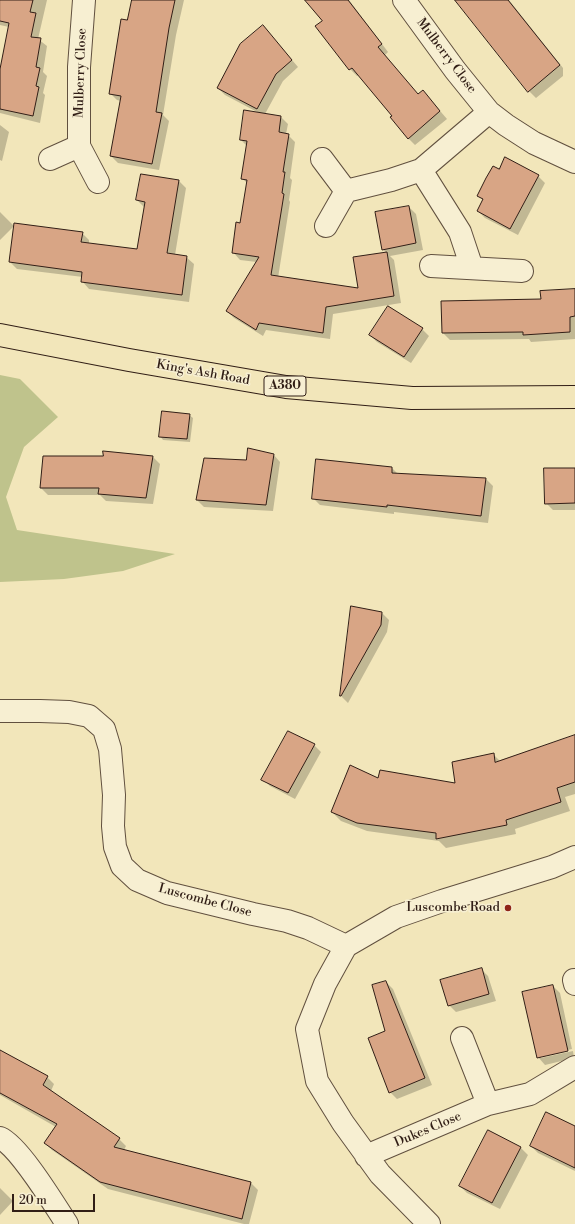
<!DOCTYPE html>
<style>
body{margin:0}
#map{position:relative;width:575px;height:1224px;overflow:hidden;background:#f2e6ba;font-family:"Libre Bodoni",serif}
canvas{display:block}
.scale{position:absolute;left:12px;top:1194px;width:83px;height:18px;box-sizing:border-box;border:2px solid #311e16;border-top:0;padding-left:5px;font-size:12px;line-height:14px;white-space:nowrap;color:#311e16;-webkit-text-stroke:3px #f7efd2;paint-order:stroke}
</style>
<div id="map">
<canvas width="575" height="1224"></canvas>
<div class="scale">20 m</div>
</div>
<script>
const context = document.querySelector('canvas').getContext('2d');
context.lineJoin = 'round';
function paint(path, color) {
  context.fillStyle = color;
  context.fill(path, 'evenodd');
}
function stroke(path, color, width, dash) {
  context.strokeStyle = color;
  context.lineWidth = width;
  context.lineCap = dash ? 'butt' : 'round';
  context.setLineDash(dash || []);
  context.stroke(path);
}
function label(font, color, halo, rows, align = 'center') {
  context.font = font + ' "Libre Bodoni",serif';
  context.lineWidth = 3;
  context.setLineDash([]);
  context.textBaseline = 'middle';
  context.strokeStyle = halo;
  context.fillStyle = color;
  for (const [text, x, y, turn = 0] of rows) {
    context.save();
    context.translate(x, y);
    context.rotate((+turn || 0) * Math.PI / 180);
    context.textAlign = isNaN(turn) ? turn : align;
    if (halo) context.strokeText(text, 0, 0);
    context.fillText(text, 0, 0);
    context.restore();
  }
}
paint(new Path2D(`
 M 0,375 L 20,379 L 58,417 L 24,447 L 6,497 L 17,530 L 175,554 L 123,571 L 64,579 L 0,582 Z`), '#bfc38c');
paint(new Path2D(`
 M 0,0 L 47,0 L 38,39 L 47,46 L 43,72 L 47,76 L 43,93 L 45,95 L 40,123 L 0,113 L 0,81 L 9,27 L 0,25 Z
 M 133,0 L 184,0 L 176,35 L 163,115 L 169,121 L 159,170 L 118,163 L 111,156 L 121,101 L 117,100 L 110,93 Z
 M 306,0 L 349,0 L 388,52 L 385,55 L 418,95 L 423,91 L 447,119 L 415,145 L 408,138 L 393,116 L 359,75 L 357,76 L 350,69 L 324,21 Z
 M 456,0 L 509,0 L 563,68 L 563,76 L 536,98 L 529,91 Z
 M 263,26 L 298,67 L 283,81 L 265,114 L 281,117 L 288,124 L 286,134 L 288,135 L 295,142 L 290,178 L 292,180 L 289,200 L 290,202 L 278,278 L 359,289 L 386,253 L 383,249 L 409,207 L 416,214 L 423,250 L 390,256 L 394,260 L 401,303 L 333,314 L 330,339 L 266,330 L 263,336 L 234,318 L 227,311 L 257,262 L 240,260 L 233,252 L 241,224 L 248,184 L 242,178 L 248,147 L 241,140 L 259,113 L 225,95 L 218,88 Z
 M 0,125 L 9,132 L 2,161 L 0,160 Z
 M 500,171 L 538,176 L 545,183 L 518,235 L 485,218 L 478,211 L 484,201 L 478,196 Z
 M 179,181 L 186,188 L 175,255 L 186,257 L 194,264 L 189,302 L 89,289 L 82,281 L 83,277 L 17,269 L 10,262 L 82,233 L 89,240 L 89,244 L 137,250 L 144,207 L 137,200 Z
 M 0,212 L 14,226 L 0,240 Z
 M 575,298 L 575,339 L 531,342 L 529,339 L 450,340 L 443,333 L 442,302 L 542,300 Z
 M 422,329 L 429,336 L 411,363 L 377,342 L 370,335 Z
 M 189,415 L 193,418 L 190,442 L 163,440 L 160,436 Z
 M 273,454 L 280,462 L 273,511 L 204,507 L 197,500 L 247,461 Z
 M 153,457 L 160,464 L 153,504 L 106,501 L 100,495 L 48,495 L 41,488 Z
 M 392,468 L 398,474 L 486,479 L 493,486 L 488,523 L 394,512 L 394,514 L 320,505 L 313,498 Z
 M 575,468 L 575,510 L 553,510 L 546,503 Z
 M 382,613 L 389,620 L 387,632 L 348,703 L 341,696 Z
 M 575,736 L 575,794 L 565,797 L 570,811 L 515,829 L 516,834 L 446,848 L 439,841 L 367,831 L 341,821 L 332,812 L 379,780 L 456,784 L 493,754 L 500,761 Z
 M 314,745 L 321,752 L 295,799 L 270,786 L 263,779 Z
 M 481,969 L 488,976 L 496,1001 L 456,1012 L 449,1005 Z
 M 386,982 L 393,989 L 432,1085 L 397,1099 L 390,1092 L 386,1032 Z
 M 553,986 L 560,993 L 572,1049 L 541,1056 L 541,1058 L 573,1051 L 574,1058 L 545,1065 L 538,1057 Z
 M 0,1051 L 47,1077 L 54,1084 L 51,1091 L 119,1139 L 126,1146 L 124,1150 L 251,1183 L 258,1190 L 249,1224 L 244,1224 L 108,1189 L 52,1150 L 45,1143 L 56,1127 L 0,1095 Z
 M 575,1127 L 575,1171 L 538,1153 L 531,1146 Z
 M 521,1148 L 528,1155 L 500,1209 L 467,1193 L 460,1186 Z
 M 0,1188 L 13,1201 L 0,1215 Z`), '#0003');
const building = new Path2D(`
 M 0,0 L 33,0 L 30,12 L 36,13 L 31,37 L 41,38 L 36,67 L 40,68 L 36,86 L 39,87 L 33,116 L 0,109 L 0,69 L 9,23 L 0,21 Z
 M 132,0 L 175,0 L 169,28 L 156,112 L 162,113 L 152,164 L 110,156 L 121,96 L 109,94 L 121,19 L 127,20 Z
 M 305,0 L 348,0 L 382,44 L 378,47 L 418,94 L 423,90 L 440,111 L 408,139 L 390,117 L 392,116 L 352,68 L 349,70 L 315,26 L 322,21 Z
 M 455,0 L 508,0 L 560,65 L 528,92 Z
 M 263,25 L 292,60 L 276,74 L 257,109 L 217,88 L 240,44 Z
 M 244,110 L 281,116 L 279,132 L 289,134 L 283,172 L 285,172 L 282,193 L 284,194 L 271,275 L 358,288 L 353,257 L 387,252 L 394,296 L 326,307 L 323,333 L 259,323 L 256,330 L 226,311 L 259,257 L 232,253 L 236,222 L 240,223 L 247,180 L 241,179 L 247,141 L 240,140 Z
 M 505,157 L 539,175 L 510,229 L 477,211 L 483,199 L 477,196 L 486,178 L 493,166 L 499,169 Z
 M 141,174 L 179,180 L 167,253 L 187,256 L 182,295 L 81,282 L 82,272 L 9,262 L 14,223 L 83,232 L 81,242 L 137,249 L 145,202 L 136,200 Z
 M 409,206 L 416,243 L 382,250 L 375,212 Z
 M 575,289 L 575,316 L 570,317 L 570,332 L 523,335 L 523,332 L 442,333 L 441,301 L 541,299 L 540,291 Z
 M 388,306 L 423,328 L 404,357 L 369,335 Z
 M 162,411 L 190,414 L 187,439 L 159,437 Z
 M 248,448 L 274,454 L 266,505 L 196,500 L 204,458 L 246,460 Z
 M 103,451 L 153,456 L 146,498 L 98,494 L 99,488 L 40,488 L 43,456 L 103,456 Z
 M 316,459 L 392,467 L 392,473 L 486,478 L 481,516 L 387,505 L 387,507 L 312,499 Z
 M 544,468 L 575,468 L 575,503 L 545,504 Z
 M 351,606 L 382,612 L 381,625 L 341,696 L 340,696 Z
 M 288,731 L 315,744 L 288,793 L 261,780 Z
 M 575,735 L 575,782 L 557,788 L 561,802 L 506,820 L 507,825 L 436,839 L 436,833 L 357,823 L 331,812 L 350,765 L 378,778 L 380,770 L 455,783 L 452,762 L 494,753 L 495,762 Z
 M 482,968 L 489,994 L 448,1006 L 440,980 Z
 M 386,981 L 425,1078 L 389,1093 L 368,1038 L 385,1031 L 372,985 Z
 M 553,985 L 568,1051 L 537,1058 L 522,992 Z
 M 0,1050 L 48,1076 L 43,1085 L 120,1138 L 114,1147 L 251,1182 L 242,1219 L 100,1182 L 44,1143 L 57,1124 L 0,1093 Z
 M 546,1112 L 575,1126 L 575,1168 L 530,1146 Z
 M 488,1130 L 521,1147 L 492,1203 L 459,1186 Z`);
paint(building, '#d8a585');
stroke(building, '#311e16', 1);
const minor = new Path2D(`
 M 84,0 L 79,67 L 79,146 L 98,182
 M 404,0 L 455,70 L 489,112 L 506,125 L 534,143 L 575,162
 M 50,159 L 79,146
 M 322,159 L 346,191
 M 326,226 L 346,191 L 391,180 L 421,170
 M 431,266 L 522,271
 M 472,268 L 460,232 L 421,170 L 489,112
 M 0,711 L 40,711 L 69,712 L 89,716 L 104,729 L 110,749 L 114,795 L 113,826 L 115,847 L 122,866 L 137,880 L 167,893 L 253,914 L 287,921 L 308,928 L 346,946
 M 346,946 L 325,984 L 307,1029 L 317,1081 L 343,1123 L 380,1174 L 429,1224
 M 346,946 L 396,917 L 442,901 L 552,867 L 575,857
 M 574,980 L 575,984
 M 462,1038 L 488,1104
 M 0,1138 C 19,1146 54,1204 67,1224
 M 366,1156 L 488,1104 L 530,1094 L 575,1067`);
const trunk = new Path2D(`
 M 0,335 L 129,360 L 286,387 L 412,398 L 575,397`);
stroke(minor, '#61503f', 24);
stroke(trunk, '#311e16', 24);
stroke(minor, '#f7efd2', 22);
stroke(trunk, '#f2e6ba', 22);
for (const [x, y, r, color] of [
 [508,908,4,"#8f2418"]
]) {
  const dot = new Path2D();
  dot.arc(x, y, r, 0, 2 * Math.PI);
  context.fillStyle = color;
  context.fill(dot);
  stroke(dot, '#f7efd2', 1.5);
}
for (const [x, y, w] of [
 [285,386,42]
]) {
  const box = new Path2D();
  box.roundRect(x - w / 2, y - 10, w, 20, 3);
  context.fillStyle = '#f7efd2';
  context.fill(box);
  stroke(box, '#311e16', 1);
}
label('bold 12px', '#311e16', null, [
 ["A380",285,386]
]);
label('13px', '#311e16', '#f7efd2', [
 ["Mulberry Close",446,56,53],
 ["Mulberry Close",81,73,-88],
 ["King's Ash Road",203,373,10],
 ["Luscombe Close",205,901,15],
 ["Dukes Close",428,1130,-23]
]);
label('13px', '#311e16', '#f7efd2', [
 ["Luscombe Road",500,908]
], 'right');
</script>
